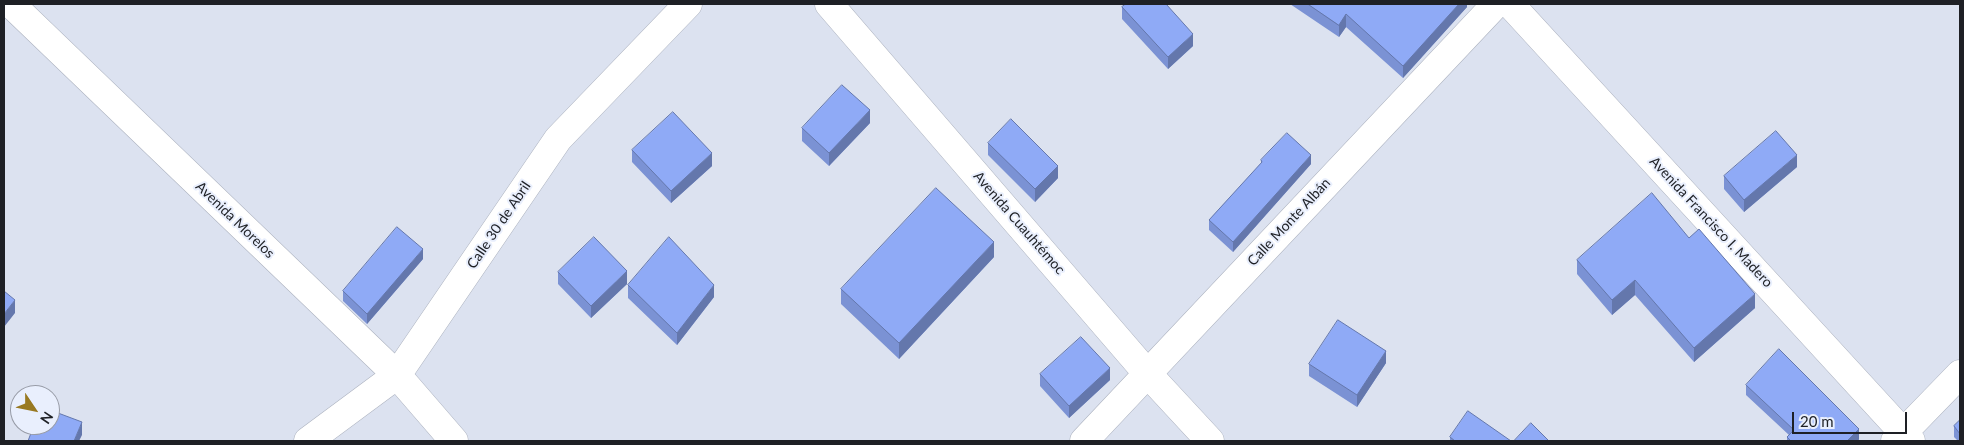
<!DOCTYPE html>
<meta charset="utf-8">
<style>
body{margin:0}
#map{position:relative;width:1964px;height:445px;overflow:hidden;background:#dce2f0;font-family:Lato,sans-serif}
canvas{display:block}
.frame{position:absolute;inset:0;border:5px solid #1e2025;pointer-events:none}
.north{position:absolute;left:10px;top:385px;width:50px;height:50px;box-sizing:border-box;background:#e9effd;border:1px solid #989ca7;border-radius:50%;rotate:124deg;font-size:14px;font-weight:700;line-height:20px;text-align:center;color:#1e2025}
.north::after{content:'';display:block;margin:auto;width:18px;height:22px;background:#987922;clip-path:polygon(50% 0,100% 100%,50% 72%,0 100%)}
.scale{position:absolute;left:1792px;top:412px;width:115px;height:22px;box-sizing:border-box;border:2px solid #1e2025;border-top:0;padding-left:6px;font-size:15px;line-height:18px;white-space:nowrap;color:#1e2025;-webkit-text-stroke:4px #e9effd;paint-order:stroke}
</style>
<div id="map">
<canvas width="1964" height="445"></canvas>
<div class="frame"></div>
<div class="north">N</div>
<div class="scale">20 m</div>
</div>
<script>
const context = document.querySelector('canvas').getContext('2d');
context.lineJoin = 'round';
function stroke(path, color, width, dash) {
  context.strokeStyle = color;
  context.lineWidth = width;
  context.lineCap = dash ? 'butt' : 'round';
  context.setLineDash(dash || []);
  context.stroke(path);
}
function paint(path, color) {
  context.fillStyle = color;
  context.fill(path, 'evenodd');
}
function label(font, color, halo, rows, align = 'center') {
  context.font = font + ' Lato,sans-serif';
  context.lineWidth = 4;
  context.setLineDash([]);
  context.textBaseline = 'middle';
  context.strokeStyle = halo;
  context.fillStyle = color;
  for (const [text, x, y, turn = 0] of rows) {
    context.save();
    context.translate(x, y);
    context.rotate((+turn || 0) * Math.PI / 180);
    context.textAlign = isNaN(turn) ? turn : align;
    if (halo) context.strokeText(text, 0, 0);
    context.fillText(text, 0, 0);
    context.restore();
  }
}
const minor = new Path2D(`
 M 11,4 L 397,375 L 454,441
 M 829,4 L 1147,373 L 1210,441
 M 1510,4 L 1911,441
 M 308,441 L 397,375 L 558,139 L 688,4
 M 1084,441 L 1496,4
 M 1895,441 L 1960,374`);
stroke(minor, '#acb2bf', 29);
stroke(minor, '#fff', 28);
paint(new Path2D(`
 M 1290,4 L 1467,4 L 1467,7 L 1403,78 L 1346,27 L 1339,37 Z
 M 1122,7 L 1193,46 L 1168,69 L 1122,19 Z
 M 870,123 L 829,166 L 802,141 L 802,128 Z
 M 988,143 L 1058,178 L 1035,202 L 988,155 Z
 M 632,150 L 712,166 L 671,203 L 632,162 Z
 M 1261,160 L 1311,164 L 1233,252 L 1209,230 L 1209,220 L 1261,164 Z
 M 1797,167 L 1744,212 L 1724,189 L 1724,176 Z
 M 1689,238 L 1755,308 L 1694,362 L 1635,295 L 1612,315 L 1577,274 L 1577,260 Z
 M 994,257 L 899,359 L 841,304 L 841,289 Z
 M 423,259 L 367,324 L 343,301 L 343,291 Z
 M 558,272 L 627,284 L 591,318 L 558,284 Z
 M 628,285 L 714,297 L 677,345 L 628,298 Z
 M 1386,363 L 1357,407 L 1309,376 L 1309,364 Z
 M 1040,374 L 1110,380 L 1069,418 L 1040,386 Z
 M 1746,385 L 1859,439 L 1858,441 L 1787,441 L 1787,437 L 1789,435 L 1746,395 Z
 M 1960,420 L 1960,441 L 1958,441 L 1954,437 L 1954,426 Z
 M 1450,437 L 1511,441 L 1450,441 Z`), '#7b92d4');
paint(new Path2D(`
 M 1459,4 L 1467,4 L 1467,7 L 1403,78 L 1403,66 Z
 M 1346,14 L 1346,27 L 1339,37 L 1339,25 Z
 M 1193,34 L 1193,46 L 1168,69 L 1168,57 Z
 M 870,110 L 870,123 L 829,166 L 829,153 Z
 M 712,153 L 712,166 L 671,203 L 671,191 Z
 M 1311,155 L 1311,164 L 1233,252 L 1233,242 Z
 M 1797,155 L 1797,167 L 1744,212 L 1744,200 Z
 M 1058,166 L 1058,178 L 1035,202 L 1035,189 Z
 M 994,242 L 994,257 L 899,359 L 899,343 Z
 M 423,249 L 423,259 L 367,324 L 367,314 Z
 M 627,271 L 627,284 L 591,318 L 591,306 Z
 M 1635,280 L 1635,295 L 1612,315 L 1612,300 Z
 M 714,285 L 714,297 L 677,345 L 677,333 Z
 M 1755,294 L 1755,308 L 1694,362 L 1694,348 Z
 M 15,300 L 15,313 L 4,327 L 4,314 Z
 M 1386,351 L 1386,363 L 1357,407 L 1357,395 Z
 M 1110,368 L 1110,380 L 1069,418 L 1069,406 Z
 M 82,422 L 82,435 L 79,441 L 74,441 Z
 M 1859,429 L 1859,439 L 1858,441 L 1847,441 Z`), '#6477ac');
const building = new Path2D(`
 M 1126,4 L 1166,4 L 1193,34 L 1168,57 L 1122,7 Z
 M 1308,4 L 1459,4 L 1403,66 L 1346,14 L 1339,25 Z
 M 842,85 L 870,110 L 829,153 L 802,128 Z
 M 673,112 L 712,153 L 671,191 L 632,150 Z
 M 1011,119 L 1058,166 L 1035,189 L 988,143 Z
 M 1776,131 L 1797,155 L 1744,200 L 1724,176 Z
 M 1287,133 L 1311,155 L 1233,242 L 1209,220 L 1262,162 L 1261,160 Z
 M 936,188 L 994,242 L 899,343 L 841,289 Z
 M 1652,193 L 1689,238 L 1699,229 L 1755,294 L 1694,348 L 1635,280 L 1612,300 L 1577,260 Z
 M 397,227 L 423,249 L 367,314 L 343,291 Z
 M 594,237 L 627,271 L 591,306 L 558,272 Z
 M 669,237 L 714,285 L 677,333 L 628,285 Z
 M 4,291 L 15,300 L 4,314 Z
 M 1338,320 L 1386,351 L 1357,395 L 1309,364 Z
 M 1081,337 L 1110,368 L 1069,406 L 1040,374 Z
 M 1779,349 L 1859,429 L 1847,441 L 1791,441 L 1787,437 L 1794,430 L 1746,385 Z
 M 50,410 L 82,422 L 74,441 L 28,441 L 34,425 L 50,425 Z
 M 1468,411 L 1511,441 L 1455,441 L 1450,437 Z
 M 1960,420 L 1960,434 L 1954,426 Z
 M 1531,423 L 1549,441 L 1514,441 Z`);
paint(building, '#8faaf6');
stroke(building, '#6477ac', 1);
label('14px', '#1e2025', '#e9effd', [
 ["Avenida Morelos",235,220,44],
 ["Calle Monte Albán",1289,222,-47],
 ["Avenida Francisco I. Madero",1711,222,47],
 ["Avenida Cuauhtémoc",1019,223,49],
 ["Calle 30 de Abril",499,225,-56]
]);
</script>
